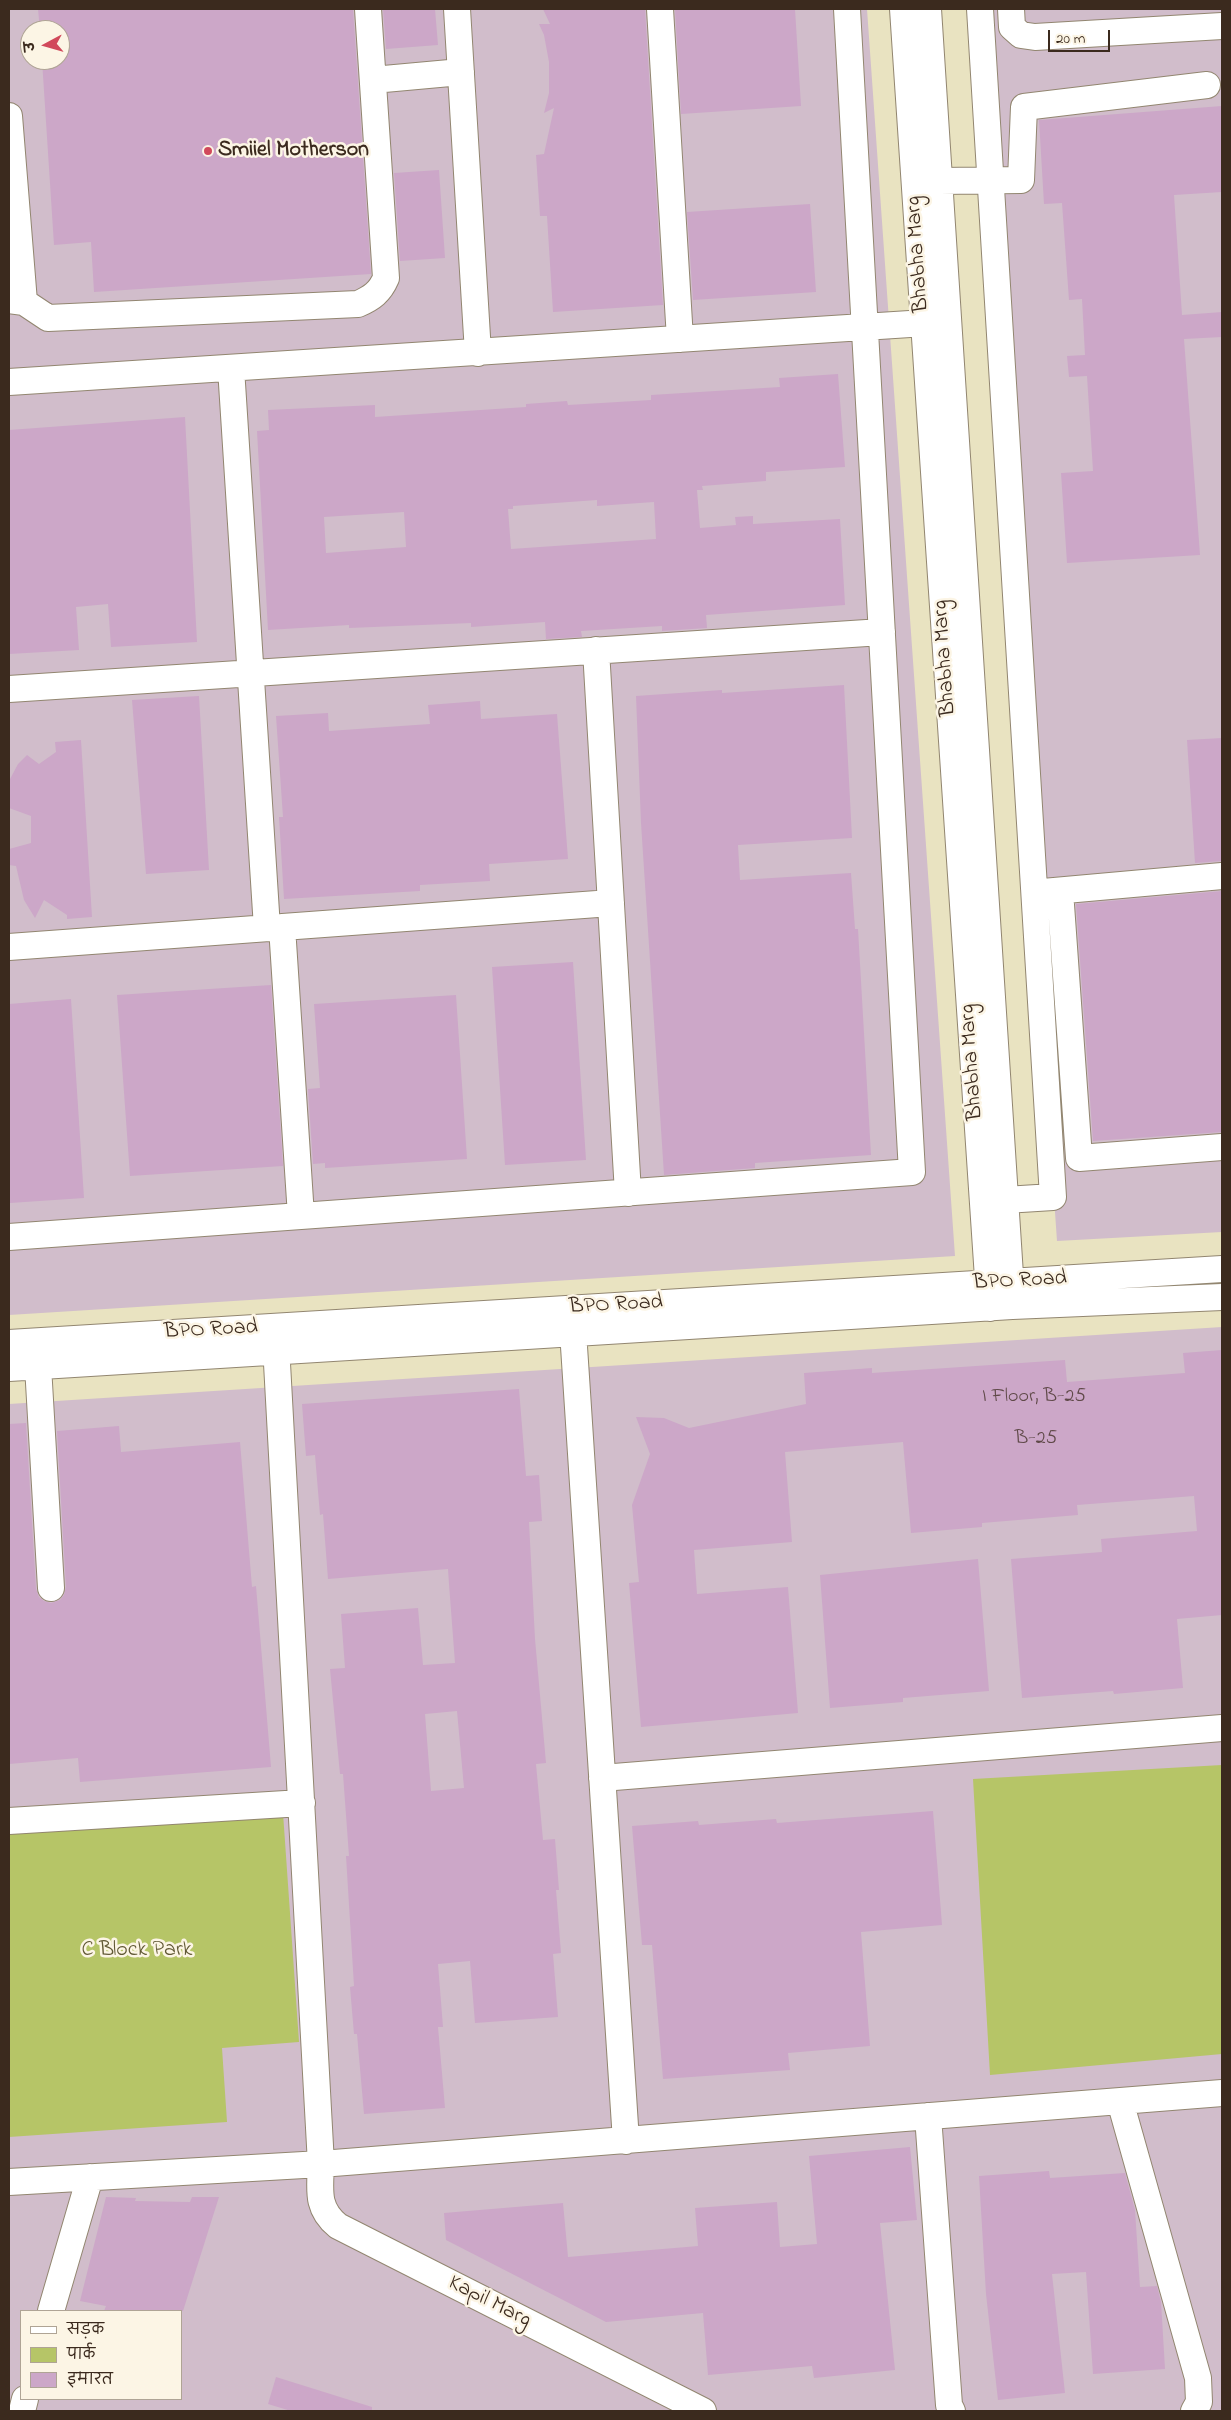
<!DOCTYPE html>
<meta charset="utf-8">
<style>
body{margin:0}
#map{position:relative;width:1231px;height:2420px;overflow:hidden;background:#e9e3c1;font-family:"Indie Flower","Playpen Sans Deva",sans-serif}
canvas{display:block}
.frame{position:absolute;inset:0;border:10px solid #3b2a1e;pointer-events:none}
.legend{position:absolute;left:20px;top:2310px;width:162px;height:90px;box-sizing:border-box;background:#fcf5e5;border:1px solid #afa495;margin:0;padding:6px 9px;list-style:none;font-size:15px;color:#3b2a1e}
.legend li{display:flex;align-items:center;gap:10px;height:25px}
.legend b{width:25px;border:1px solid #afa495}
.north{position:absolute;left:20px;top:20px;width:50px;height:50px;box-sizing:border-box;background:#fcf5e5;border:1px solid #afa495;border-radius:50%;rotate:264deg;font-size:14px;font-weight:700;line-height:20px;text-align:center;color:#3b2a1e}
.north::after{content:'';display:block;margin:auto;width:18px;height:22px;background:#d1495b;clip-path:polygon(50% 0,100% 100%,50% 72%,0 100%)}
.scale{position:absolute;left:1048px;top:30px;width:62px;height:22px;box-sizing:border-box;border:2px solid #3b2a1e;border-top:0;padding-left:6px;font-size:15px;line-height:18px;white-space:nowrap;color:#3b2a1e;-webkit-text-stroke:4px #fcf5e5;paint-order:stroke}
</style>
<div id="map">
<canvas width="1231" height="2420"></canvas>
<div class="frame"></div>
<ul class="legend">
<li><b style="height:6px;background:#fff"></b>सड़क</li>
<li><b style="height:14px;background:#b6c567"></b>पार्क</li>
<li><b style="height:14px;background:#cca7c8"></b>इमारत</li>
</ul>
<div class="north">उ</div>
<div class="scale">20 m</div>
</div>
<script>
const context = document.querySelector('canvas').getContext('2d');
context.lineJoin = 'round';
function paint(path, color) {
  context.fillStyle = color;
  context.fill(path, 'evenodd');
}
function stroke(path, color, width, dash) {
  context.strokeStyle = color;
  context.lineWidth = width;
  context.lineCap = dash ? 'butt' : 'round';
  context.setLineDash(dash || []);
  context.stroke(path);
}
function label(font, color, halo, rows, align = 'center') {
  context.font = font + ' "Indie Flower",sans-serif';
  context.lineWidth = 5;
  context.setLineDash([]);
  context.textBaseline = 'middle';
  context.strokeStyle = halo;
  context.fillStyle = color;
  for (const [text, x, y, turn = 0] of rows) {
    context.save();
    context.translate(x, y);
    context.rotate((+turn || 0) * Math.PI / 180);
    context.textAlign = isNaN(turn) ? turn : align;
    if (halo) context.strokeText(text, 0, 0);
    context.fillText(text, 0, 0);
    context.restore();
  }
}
paint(new Path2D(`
 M 9,9 L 867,9 L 955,1256 L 9,1315 ZM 30,30 L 60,30 L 60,60 L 30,60 Z
 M 972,9 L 1222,9 L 1222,1232 L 1057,1241 Z
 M 1222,1327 L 1222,2411 L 9,2411 L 9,1404 ZM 21,2311 L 181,2311 L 181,2399 L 21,2399 Z`), '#d1bdcb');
paint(new Path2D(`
 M 1222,1765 L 1222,2054 L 990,2075 L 973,1779 Z
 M 283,1813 L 299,2042 L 222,2048 L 227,2122 L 9,2137 L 9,1831 Z`), '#b6c567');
paint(new Path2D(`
 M 38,9 L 353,9 L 371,274 L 94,292 L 91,242 L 54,245 L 42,60 L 60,60 L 60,30 L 40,30 Z
 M 383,9 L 435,9 L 438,45 L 386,49 Z
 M 543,9 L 645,9 L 663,305 L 553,312 L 547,216 L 540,216 L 536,155 L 544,154 L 554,108 L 544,113 L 549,93 L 549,62 L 544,35 L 539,24 L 550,24 Z
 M 675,9 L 795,9 L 801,106 L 681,114 Z
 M 1222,106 L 1222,192 L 1174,195 L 1182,315 L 1222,312 L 1222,337 L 1184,339 L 1200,555 L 1067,563 L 1061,473 L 1093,471 L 1087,376 L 1069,377 L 1067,356 L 1085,355 L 1082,299 L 1069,300 L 1062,203 L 1044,204 L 1039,120 Z
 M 439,170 L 445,258 L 400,261 L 394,173 Z
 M 810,204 L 816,292 L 693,300 L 687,212 Z
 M 838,374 L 845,467 L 766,472 L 766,481 L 702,486 L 703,490 L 697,490 L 700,528 L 736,525 L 735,517 L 753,516 L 753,524 L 840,519 L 845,605 L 706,615 L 707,628 L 662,631 L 662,626 L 581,631 L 582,637 L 546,639 L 545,622 L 471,627 L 471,623 L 349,628 L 349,625 L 268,630 L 257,431 L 269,430 L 268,410 L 375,405 L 375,417 L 526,407 L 526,404 L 567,401 L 568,405 L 651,400 L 651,395 L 780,387 L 779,378 ZM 597,500 L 597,506 L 654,502 L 656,539 L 511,549 L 508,509 L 513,509 L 513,506 ZM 404,512 L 406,547 L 326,553 L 324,517 Z
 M 185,417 L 197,642 L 111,647 L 108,604 L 76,607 L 79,650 L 9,654 L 9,430 Z
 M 844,685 L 852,838 L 738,845 L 740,880 L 851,873 L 855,929 L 858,929 L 871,1155 L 755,1163 L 755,1168 L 664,1175 L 641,823 L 636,696 L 722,690 L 722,693 Z
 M 199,696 L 209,870 L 146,874 L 132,700 Z
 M 480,701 L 481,719 L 557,714 L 568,859 L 489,864 L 490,881 L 420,885 L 420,891 L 284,899 L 279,817 L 283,817 L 276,716 L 328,713 L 329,731 L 430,724 L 428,705 Z
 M 1222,738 L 1222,861 L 1195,863 L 1187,740 Z
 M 81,740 L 92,917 L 67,919 L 67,915 L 44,900 L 35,918 L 24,900 L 16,866 L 9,865 L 9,849 L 31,843 L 31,816 L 9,808 L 9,781 L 18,764 L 27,755 L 39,764 L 56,752 L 55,742 Z
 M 1222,891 L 1222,1132 L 1093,1141 L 1076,904 Z
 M 573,962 L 586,1160 L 505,1165 L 492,967 Z
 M 271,985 L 283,1166 L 130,1176 L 117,995 Z
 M 456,995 L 467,1159 L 325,1168 L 325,1163 L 313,1164 L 308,1089 L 320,1088 L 314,1004 Z
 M 71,999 L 84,1198 L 10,1203 L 9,1004 Z
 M 1222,1350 L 1222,1615 L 1177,1619 L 1183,1688 L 1114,1694 L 1113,1691 L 1022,1698 L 1011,1559 L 1102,1552 L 1101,1539 L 1197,1531 L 1194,1496 L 1077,1505 L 1078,1515 L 982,1523 L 982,1527 L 911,1533 L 903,1442 L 785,1452 L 792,1542 L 694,1550 L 697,1594 L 788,1587 L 798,1713 L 641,1727 L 629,1583 L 639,1582 L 632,1505 L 650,1454 L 636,1417 L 664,1418 L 689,1428 L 806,1404 L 804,1373 L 872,1368 L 872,1373 L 1065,1360 L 1067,1382 L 1185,1373 L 1183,1353 Z
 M 519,1389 L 526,1476 L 539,1475 L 542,1521 L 529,1522 L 535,1639 L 546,1763 L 536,1764 L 543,1840 L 555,1839 L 559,1890 L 556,1890 L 561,1953 L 553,1954 L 558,2017 L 475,2023 L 470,1961 L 438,1964 L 443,2027 L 438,2027 L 445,2108 L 364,2114 L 357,2034 L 354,2034 L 350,1987 L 354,1986 L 346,1856 L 349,1856 L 343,1774 L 340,1774 L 330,1669 L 345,1668 L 341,1614 L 418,1608 L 423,1665 L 455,1663 L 449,1584 L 448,1569 L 328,1579 L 323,1514 L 320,1515 L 315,1455 L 306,1456 L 302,1404 ZM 457,1711 L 464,1788 L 431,1791 L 425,1714 Z
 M 26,1423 L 36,1589 L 39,1597 L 44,1601 L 51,1603 L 60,1600 L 64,1595 L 66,1587 L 57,1431 L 119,1426 L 121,1452 L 240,1442 L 252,1587 L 256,1586 L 271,1767 L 80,1782 L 78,1758 L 9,1764 L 9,1424 Z
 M 978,1559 L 989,1691 L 903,1698 L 903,1702 L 830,1708 L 820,1575 Z
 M 933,1811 L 942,1925 L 861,1932 L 870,2046 L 788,2053 L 790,2070 L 663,2079 L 652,1945 L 642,1945 L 632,1826 L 698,1821 L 699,1825 L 776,1819 L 777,1823 Z
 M 910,2147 L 917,2220 L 880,2223 L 895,2370 L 814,2378 L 812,2366 L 708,2375 L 703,2313 L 606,2322 L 446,2240 L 444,2213 L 563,2203 L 568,2257 L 698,2246 L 695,2208 L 777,2202 L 780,2247 L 817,2244 L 809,2156 Z
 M 1049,2171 L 1050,2178 L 1125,2173 L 1135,2210 L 1140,2287 L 1157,2286 L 1161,2302 L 1165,2369 L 1093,2374 L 1086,2272 L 1052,2274 L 1065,2393 L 998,2400 L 986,2294 L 979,2176 Z
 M 106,2197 L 136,2198 L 135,2201 L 190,2202 L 192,2197 L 219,2197 L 183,2311 L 104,2311 L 106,2306 L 80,2301 Z
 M 276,2377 L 372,2407 L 372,2411 L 291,2411 L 268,2404 Z`), '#cca7c8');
const minor = new Path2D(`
 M 457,9 L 478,353
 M 660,9 L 680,339
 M 903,9 L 990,1308
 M 928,9 L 1012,1306
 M 980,9 L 1053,1197 L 1005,1200
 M 1011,9 L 1012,27 L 1021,35 L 1035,37 L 1222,26
 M 373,80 L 461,72
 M 9,116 L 24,302
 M 940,181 L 1021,180 L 1024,107 L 1207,85
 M 9,300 L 24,302 L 48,318 L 358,304 C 372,298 380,292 386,278 L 368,9
 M 231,368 L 267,928
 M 9,382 L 941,322
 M 596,650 L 628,1193
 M 9,689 L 882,632
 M 1060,891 L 1079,1158 L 1222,1147
 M 1043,892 L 1222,876
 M 282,927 L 301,1216
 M 9,947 L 611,903
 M 9,1237 L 912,1172 L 847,9
 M 572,1316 L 626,2141
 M 275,1327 L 321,2164 C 320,2190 316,2208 338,2226 L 703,2411
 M 9,1343 L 1222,1269
 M 38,1366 L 51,1588
 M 9,1368 L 1012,1306 L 1222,1297
 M 602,1778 L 1222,1728
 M 9,1821 L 302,1803
 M 1120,2101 L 1198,2378 L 1199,2402 L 1194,2411
 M 928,2116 L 949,2405 L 952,2411
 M 9,2182 L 321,2164 L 1222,2093
 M 51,2311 L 90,2177
 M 22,2411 L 25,2399`);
stroke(minor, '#928670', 28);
stroke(minor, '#fff', 26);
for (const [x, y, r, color] of [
 [208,151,5,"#d1495b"]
]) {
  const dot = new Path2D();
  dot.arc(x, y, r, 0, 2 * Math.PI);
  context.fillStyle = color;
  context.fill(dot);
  stroke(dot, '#fcf5e5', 2);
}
label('20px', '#5f4948', null, [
 ["I Floor, B-25",1034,1398],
 ["B-25",1036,1440]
]);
label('bold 22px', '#3b2a1e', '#fcf5e5', [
 ["Smiiel Motherson",218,151]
], 'left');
label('22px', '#3b2a1e', '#fcf5e5', [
 ["Bhabha Marg",919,254,-94],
 ["Bhabha Marg",946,658,-94],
 ["Bhabha Marg",973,1062,-94],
 ["BPO Road",1020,1282,-3],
 ["BPO Road",616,1306,-3],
 ["BPO Road",211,1331,-3],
 ["Kapil Marg",489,2303,27]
]);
label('22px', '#605834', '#fcf5e5', [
 ["C Block Park",137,1951]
]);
</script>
